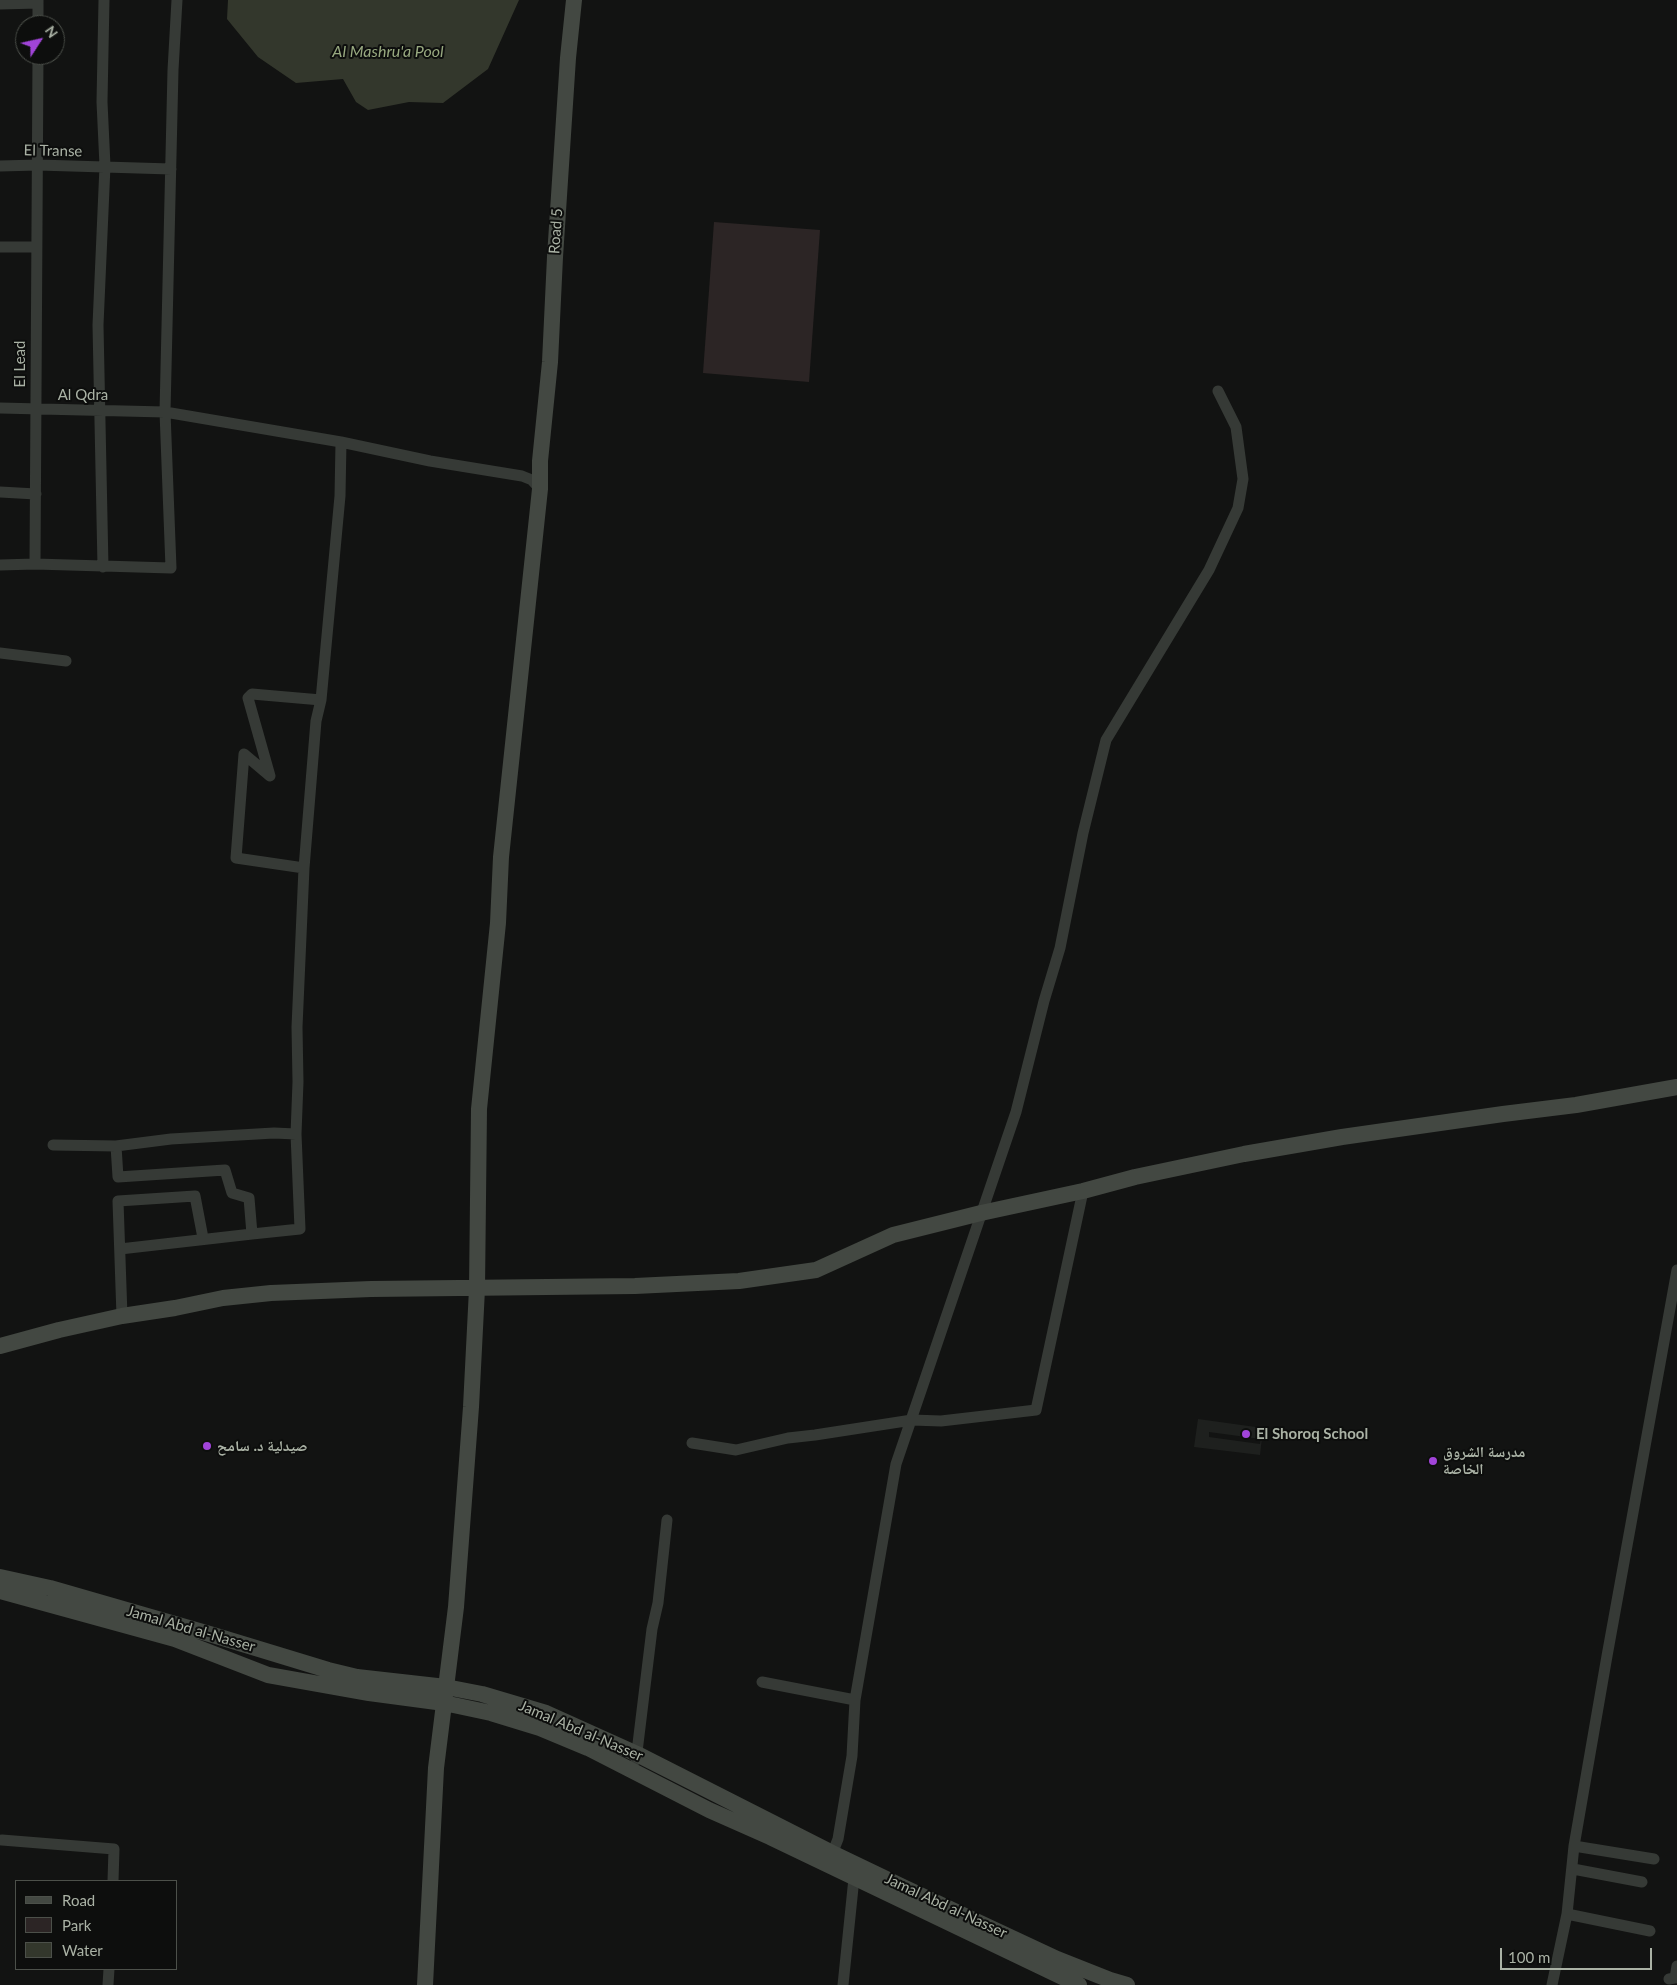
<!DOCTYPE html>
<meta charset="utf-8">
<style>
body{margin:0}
#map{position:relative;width:1677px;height:1985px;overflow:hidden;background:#121312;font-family:Lato,sans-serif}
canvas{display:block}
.legend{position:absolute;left:15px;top:1880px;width:162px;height:90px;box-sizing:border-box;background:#0d0e0d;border:1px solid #4c504a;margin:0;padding:6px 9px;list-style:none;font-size:15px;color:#aab2a5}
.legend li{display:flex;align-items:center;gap:10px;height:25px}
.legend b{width:25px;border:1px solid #4c504a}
.north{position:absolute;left:15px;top:15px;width:50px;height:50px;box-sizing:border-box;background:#0d0e0d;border:1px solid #4c504a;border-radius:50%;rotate:55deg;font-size:14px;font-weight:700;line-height:20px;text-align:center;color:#aab2a5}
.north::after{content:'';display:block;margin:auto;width:18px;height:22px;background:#a144d9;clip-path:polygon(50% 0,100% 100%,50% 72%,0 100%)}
.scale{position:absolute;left:1500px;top:1948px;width:152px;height:22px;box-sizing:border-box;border:2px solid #aab2a5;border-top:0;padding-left:6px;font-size:15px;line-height:18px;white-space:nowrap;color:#aab2a5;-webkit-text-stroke:4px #0d0e0d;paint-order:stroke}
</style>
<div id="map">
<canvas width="1677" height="1985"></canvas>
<ul class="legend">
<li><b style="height:6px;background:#434842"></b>Road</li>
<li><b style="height:14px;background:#2c2525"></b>Park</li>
<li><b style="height:14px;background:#33372c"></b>Water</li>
</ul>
<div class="north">N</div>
<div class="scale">100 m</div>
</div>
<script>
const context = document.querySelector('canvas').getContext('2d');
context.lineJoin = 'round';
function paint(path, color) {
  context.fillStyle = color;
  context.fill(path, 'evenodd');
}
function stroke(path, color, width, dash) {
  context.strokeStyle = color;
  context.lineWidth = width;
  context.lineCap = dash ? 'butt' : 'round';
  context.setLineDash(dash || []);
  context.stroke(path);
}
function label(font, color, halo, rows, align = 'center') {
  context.font = font + ' Lato,"Noto Naskh Arabic",sans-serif';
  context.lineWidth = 4;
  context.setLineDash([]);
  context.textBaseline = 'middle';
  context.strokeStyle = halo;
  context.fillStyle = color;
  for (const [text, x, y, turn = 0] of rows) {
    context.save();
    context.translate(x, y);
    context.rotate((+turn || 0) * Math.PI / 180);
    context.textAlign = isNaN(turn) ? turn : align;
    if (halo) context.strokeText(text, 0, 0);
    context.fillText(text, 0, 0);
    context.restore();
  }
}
paint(new Path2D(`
 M 1198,1419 L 1263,1428 L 1260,1455 L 1194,1447 ZM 1209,1432 L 1261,1439 L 1260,1444 L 1209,1437 Z`), '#1e201e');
paint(new Path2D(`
 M 714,222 L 820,230 L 809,382 L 703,373 Z`), '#2c2525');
paint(new Path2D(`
 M 228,0 L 519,0 L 488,69 L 443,103 L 409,102 L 368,110 L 356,102 L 343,79 L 296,83 L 258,57 L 227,19 Z`), '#33372c');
stroke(new Path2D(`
 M 38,0 L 38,25
 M 0,4 L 38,3
 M 0,166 L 38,165 L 171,169
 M 0,247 L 36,247
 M 0,408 L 165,412 L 341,442 L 430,461 L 522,476 L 532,480 L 540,489
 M 0,492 L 36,494
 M 35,564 L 38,55
 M 0,565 L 35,564 L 171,568 L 165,412 L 173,70 L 177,0
 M 103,567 L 98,325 L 105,166 L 102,102 L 104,0
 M 0,653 L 66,661
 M 304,868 L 236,858 L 244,754 L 270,776 L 248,698 L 252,694 L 321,700
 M 53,1145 L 116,1146 L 171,1139 L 274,1133 L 296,1134
 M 116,1146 L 118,1177 L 225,1170 L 232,1193 L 249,1198 L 252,1234 L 300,1229 L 296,1134 L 298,1082 L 297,1027 L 304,868 L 316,721 L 321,700 L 340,496 L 341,442
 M 120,1249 L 252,1234
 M 122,1316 L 118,1201 L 195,1196 L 203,1238
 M 692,1443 L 736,1450 L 788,1438 L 815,1435 L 912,1420 L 941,1421 L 1036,1410 L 1083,1191
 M 762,1682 L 855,1700
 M 636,1760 L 652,1629 L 658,1603 L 667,1520
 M 2,1840 L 114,1849 L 113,1881
 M 1574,1846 L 1654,1859
 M 830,1859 L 838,1839 L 852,1756 L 855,1700 L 896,1464 L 1016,1112 L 1044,1001 L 1060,948 L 1083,833 L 1106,740 L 1209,570 L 1238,508 L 1243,479 L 1236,427 L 1218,391
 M 1573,1869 L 1642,1882
 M 1567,1914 L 1650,1931
 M 1669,1979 L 1675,1978 L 1677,1966
 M 108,1985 L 109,1969
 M 843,1985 L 854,1878
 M 1552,1985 L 1567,1914 L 1574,1846 L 1607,1656 L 1677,1270`), '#363a36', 11);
stroke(new Path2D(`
 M 0,1346 L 59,1330 L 122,1316 L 175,1308 L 223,1298 L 271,1293 L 371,1289 L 635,1286 L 739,1281 L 816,1270 L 893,1235 L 981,1213 L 1083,1191 L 1135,1177 L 1244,1154 L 1342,1137 L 1503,1114 L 1576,1105 L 1677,1087
 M 0,1577 L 50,1588 L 213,1635 L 328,1670 L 357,1677 L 446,1687 L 482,1694 L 546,1713 L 637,1754 L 832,1853 L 905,1888 L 1057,1959 L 1110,1980 L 1127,1985
 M 0,1591 L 175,1639 L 268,1675 L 369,1693 L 444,1703 L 491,1713 L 540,1728 L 588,1748 L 709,1810 L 770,1837 L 1079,1985
 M 425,1985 L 436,1768 L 456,1607 L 471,1407 L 477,1289 L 479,1109 L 498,923 L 501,857 L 540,489 L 540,461 L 550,362 L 555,257 L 568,58 L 574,0`), '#434842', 16);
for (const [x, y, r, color] of [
 [1246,1434,5,"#a144d9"],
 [207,1446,5,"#a144d9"],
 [1433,1461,5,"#a144d9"]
]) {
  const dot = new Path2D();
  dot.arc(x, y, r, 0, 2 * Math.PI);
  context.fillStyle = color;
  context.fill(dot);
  stroke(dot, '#0d0e0d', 2);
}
label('15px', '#aab2a5', '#0d0e0d', [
 ["El Transe",53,151,1],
 ["Road 5",556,231,-86],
 ["El Lead",20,364,-90],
 ["Al Qdra",83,395],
 ["Jamal Abd al-Nasser",191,1629,16],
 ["Jamal Abd al-Nasser",581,1731,23],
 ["Jamal Abd al-Nasser",946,1906,25]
]);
label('bold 15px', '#aab2a5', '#0d0e0d', [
 ["El Shoroq School",1256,1434],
 ["صيدلية د. سامح",217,1446],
 ["مدرسة الشروق",1443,1452],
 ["الخاصة",1443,1469]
], 'left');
label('italic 16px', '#98a980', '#0d0e0d', [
 ["Al Mashru'a Pool",388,52]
]);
</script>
